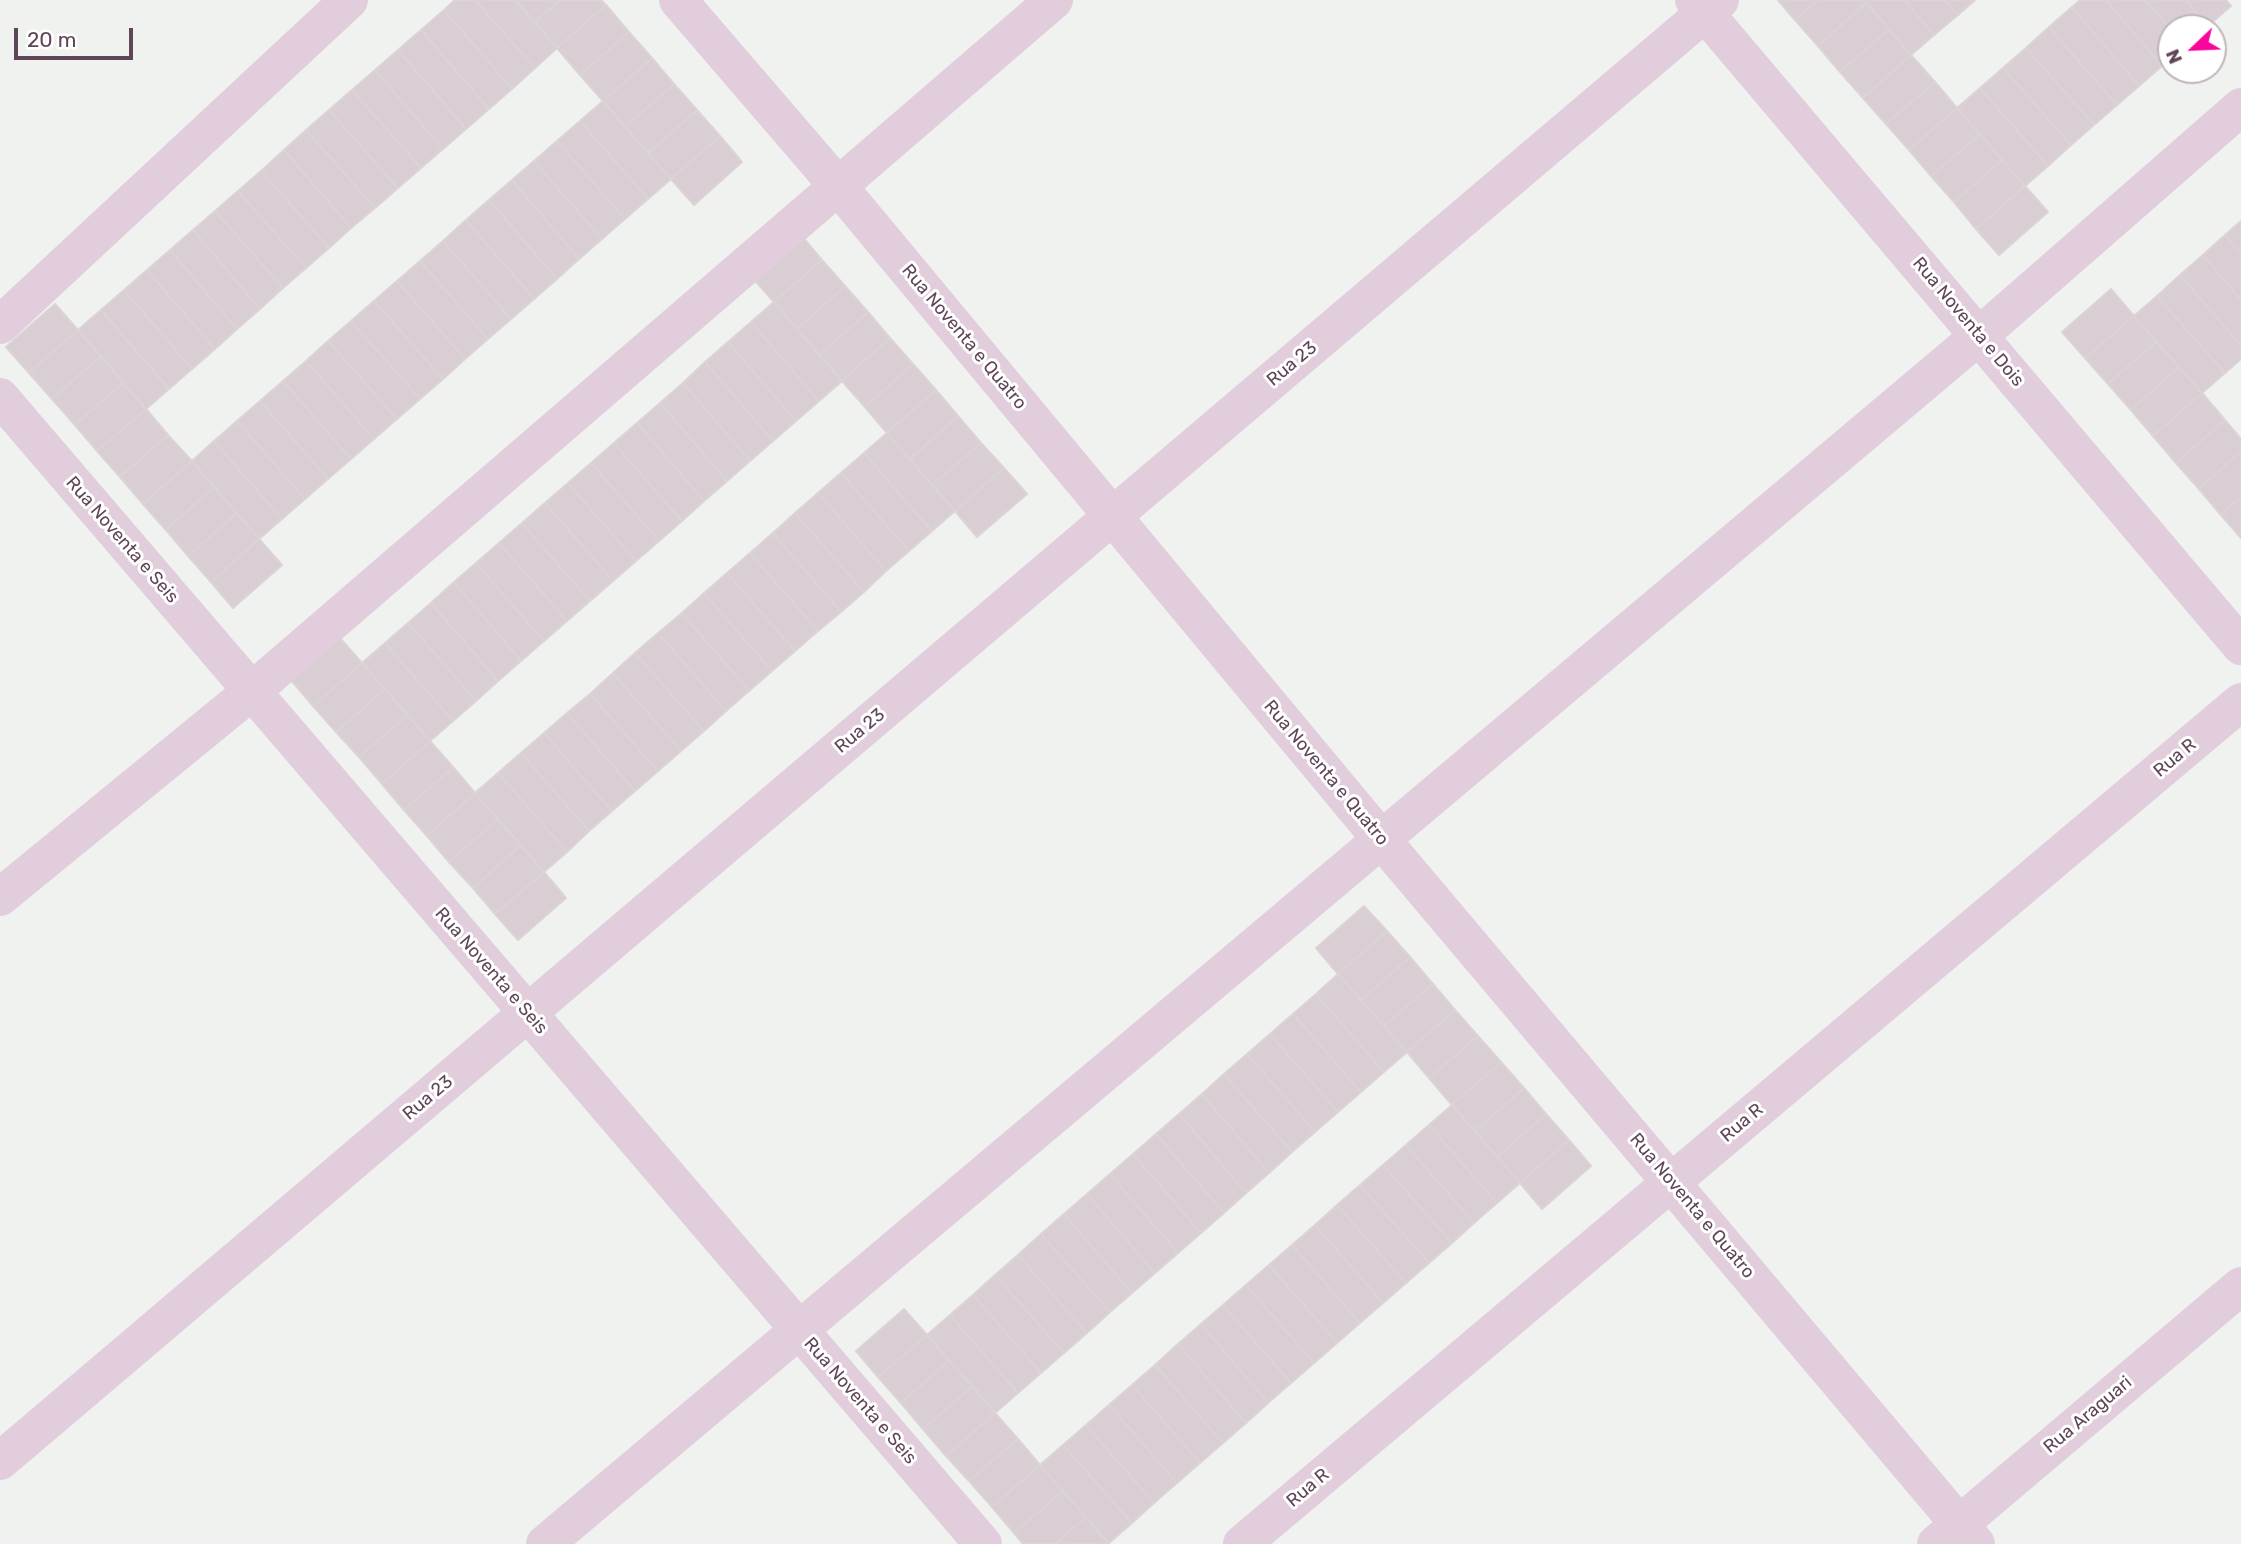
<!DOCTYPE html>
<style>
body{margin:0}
#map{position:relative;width:2241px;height:1544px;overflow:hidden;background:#f0f2ef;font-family:Rubik,sans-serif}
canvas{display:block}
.north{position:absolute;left:2157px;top:14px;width:70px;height:70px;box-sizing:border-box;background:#fff;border:2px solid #bfb5bc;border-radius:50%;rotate:247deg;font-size:19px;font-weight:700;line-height:28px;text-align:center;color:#5f4558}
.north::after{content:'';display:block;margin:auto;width:24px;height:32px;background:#f7059c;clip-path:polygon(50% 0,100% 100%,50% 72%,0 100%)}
.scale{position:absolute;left:14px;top:28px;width:119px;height:32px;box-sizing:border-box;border:4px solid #5f4558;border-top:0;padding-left:9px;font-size:21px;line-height:24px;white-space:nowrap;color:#5f4558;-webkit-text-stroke:5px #fff;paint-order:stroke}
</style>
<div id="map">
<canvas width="2241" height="1544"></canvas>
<div class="north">N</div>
<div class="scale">20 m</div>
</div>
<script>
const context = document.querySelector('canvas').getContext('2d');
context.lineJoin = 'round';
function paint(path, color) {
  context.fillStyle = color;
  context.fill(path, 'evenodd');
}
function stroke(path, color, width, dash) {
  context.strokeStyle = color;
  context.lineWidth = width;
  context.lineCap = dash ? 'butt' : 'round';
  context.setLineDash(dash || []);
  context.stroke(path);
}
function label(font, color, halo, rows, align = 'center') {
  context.font = font + ' Rubik,sans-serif';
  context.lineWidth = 6;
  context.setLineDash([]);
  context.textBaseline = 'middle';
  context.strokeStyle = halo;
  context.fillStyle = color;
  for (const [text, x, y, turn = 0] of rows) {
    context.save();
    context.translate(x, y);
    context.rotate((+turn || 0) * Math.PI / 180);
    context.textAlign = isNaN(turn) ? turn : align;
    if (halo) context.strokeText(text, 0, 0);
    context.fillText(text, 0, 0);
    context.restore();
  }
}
const building = new Path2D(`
 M 455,0 L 475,0 L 535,68 L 512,89 L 444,10 Z
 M 475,0 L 515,0 L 557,48 L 535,68 Z
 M 515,0 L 560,0 L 535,22 Z
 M 560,0 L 601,0 L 606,5 L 557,48 L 535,22 Z
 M 1778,0 L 1818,0 L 1795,20 Z
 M 1818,0 L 1864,0 L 1866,3 L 1818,46 L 1795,20 Z
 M 1864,0 L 1904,0 L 1934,35 L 1911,55 Z
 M 1904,0 L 1944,0 L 1958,15 L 1934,35 Z
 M 1944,0 L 1975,0 L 1958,15 Z
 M 2080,0 L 2106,0 L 2162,66 L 2139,86 L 2072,7 Z
 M 2106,0 L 2145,0 L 2171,29 L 2171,58 L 2162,66 Z
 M 2145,0 L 2186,0 L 2208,26 L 2206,28 L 2171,29 Z
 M 2186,0 L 2226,0 L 2231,6 L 2208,26 Z
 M 1866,3 L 1889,29 L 1840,72 L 1818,46 Z
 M 606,5 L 629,32 L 580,75 L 557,48 Z
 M 2072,7 L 2139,86 L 2117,105 L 2049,27 Z
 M 444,10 L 512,89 L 489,109 L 421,30 Z
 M 2049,27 L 2117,105 L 2094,125 L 2026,48 Z
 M 1889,29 L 1911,55 L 1863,98 L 1840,72 Z
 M 421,30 L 489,109 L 466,129 L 398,50 Z
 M 629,32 L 652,58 L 603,101 L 580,75 Z
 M 2026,48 L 2094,125 L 2071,145 L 2003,68 Z
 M 398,50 L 466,129 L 443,149 L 375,70 Z
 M 1911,55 L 1935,82 L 1886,124 L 1863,98 Z
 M 652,58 L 674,84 L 625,127 L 603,101 Z
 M 2003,68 L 2071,145 L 2048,166 L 1980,88 Z
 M 375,70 L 443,149 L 421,168 L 352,90 Z
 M 1935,82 L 1957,108 L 1909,150 L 1886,124 Z
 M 674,84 L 697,110 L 648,153 L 625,127 Z
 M 1980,88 L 2048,166 L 2025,186 L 1957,108 Z
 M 352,90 L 421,168 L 398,188 L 329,110 Z
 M 603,101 L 671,179 L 648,199 L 580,121 Z
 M 1957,108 L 1980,134 L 1931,176 L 1909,150 Z
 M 329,110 L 398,188 L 375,208 L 306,130 Z
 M 697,110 L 720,136 L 671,179 L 648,153 Z
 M 580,121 L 648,199 L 625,219 L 557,141 Z
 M 306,130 L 375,208 L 351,228 L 284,150 Z
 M 1980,134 L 2002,160 L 1954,202 L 1931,176 Z
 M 720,136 L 742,162 L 694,205 L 671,179 Z
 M 557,141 L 625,219 L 602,239 L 534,161 Z
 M 284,150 L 351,228 L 329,248 L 261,171 Z
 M 2002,160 L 2025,186 L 1976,229 L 1954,202 Z
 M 534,161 L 602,239 L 579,259 L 512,180 Z
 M 261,171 L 329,248 L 306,268 L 238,191 Z
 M 512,180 L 579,259 L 557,279 L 489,200 Z
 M 2025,186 L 2048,212 L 1999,255 L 1976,229 Z
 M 238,191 L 306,268 L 283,288 L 215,211 Z
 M 489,200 L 557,279 L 534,299 L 466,220 Z
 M 215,211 L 283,288 L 260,309 L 193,230 Z
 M 466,220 L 534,299 L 511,319 L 443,241 Z
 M 2241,221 L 2241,254 L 2225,235 Z
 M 193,230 L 260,309 L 237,329 L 170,250 Z
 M 800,234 L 822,260 L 774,302 L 751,276 Z
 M 2225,235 L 2241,254 L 2241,300 L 2203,255 Z
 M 443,241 L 511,319 L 488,339 L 420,261 Z
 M 170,250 L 237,329 L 215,349 L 147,270 Z
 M 2203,255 L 2241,300 L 2241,346 L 2180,275 Z
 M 822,260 L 845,286 L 797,329 L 774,302 Z
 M 420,261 L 488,339 L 465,359 L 397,281 Z
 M 147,270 L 215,349 L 192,369 L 124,290 Z
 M 2180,275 L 2241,346 L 2241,359 L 2225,373 L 2157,296 Z
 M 397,281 L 465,359 L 443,379 L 374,301 Z
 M 845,286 L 868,312 L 819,355 L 797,329 Z
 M 2111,289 L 2134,316 L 2085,358 L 2062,332 Z
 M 124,290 L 192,369 L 169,389 L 101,310 Z
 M 2157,296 L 2225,373 L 2202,393 L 2134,316 Z
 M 374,301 L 443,379 L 420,399 L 351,321 Z
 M 774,302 L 842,381 L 819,401 L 751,322 Z
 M 55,304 L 78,330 L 29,373 L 6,347 Z
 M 101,310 L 169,389 L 146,409 L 78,330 Z
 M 868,312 L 890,338 L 842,381 L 819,355 Z
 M 2134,316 L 2156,342 L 2108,384 L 2085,358 Z
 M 351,321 L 420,399 L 397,419 L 328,341 Z
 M 751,322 L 819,401 L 796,421 L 728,342 Z
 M 78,330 L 101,356 L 52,399 L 29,373 Z
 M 890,338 L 913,364 L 865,407 L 842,381 Z
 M 328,341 L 397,419 L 374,439 L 306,361 Z
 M 728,342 L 796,421 L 773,441 L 705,362 Z
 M 2156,342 L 2179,367 L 2131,410 L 2108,384 Z
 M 101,356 L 123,383 L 75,425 L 52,399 Z
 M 306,361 L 374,439 L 351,459 L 283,381 Z
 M 705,362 L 773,441 L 750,461 L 683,383 Z
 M 913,364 L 936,390 L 887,433 L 865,407 Z
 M 2179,367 L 2202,393 L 2153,436 L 2131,410 Z
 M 283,381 L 351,459 L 328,479 L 260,401 Z
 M 123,383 L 146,409 L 97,451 L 75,425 Z
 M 683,383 L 750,461 L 727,481 L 660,403 Z
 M 936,390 L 958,416 L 910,459 L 887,433 Z
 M 2202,393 L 2225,420 L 2176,463 L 2153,436 Z
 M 260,401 L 328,479 L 305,499 L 237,421 Z
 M 660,403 L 727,481 L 704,501 L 637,423 Z
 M 146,409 L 168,435 L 120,477 L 97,451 Z
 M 958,416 L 981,443 L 932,485 L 910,459 Z
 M 2225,420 L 2241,439 L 2241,451 L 2199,489 L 2176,463 Z
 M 237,421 L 305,499 L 282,519 L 214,441 Z
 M 637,423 L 704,501 L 682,521 L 614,443 Z
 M 887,433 L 955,511 L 932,531 L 864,453 Z
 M 168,435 L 192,461 L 143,504 L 120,477 Z
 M 214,441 L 282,519 L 259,539 L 192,461 Z
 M 614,443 L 682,521 L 659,541 L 591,463 Z
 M 981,443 L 1004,468 L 955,511 L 932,485 Z
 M 2241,451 L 2241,497 L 2221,515 L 2199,489 Z
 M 864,453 L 932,531 L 909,551 L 841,473 Z
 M 192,461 L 214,487 L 166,530 L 143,504 Z
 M 591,463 L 659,541 L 636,561 L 568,483 Z
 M 1004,468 L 1027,494 L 977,537 L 955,511 Z
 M 841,473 L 909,551 L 886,571 L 818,493 Z
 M 568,483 L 636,561 L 613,581 L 545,503 Z
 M 214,487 L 237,513 L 188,556 L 166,530 Z
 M 818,493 L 886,571 L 864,592 L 795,513 Z
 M 2241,497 L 2241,538 L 2221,515 Z
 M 545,503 L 613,581 L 590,601 L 522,523 Z
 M 237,513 L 259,539 L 211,582 L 188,556 Z
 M 795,513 L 864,592 L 841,612 L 773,533 Z
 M 522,523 L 590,601 L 567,621 L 499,543 Z
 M 773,533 L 841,612 L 818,631 L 750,553 Z
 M 259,539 L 282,565 L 233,608 L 211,582 Z
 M 499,543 L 567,621 L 544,641 L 476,563 Z
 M 750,553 L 818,631 L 795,651 L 727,573 Z
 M 476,563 L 544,641 L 521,661 L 454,582 Z
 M 727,573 L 795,651 L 772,671 L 704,593 Z
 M 454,582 L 521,661 L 498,681 L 431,603 Z
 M 704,593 L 772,671 L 749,691 L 682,613 Z
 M 431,603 L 498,681 L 476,701 L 408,623 Z
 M 682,613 L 749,691 L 726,711 L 658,633 Z
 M 408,623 L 476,701 L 453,721 L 385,643 Z
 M 658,633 L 726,711 L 704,731 L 635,653 Z
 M 339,637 L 362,663 L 313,706 L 291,680 Z
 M 385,643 L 453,721 L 430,741 L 362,663 Z
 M 635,653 L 704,731 L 681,751 L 613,673 Z
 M 362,663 L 385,689 L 336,732 L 313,706 Z
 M 613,673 L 681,751 L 658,771 L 590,694 Z
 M 385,689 L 408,715 L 359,757 L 336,732 Z
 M 590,694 L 658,771 L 635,791 L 567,713 Z
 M 567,713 L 635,791 L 612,811 L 544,733 Z
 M 408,715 L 430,741 L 382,784 L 359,757 Z
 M 544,733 L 612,811 L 589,831 L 521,753 Z
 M 430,741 L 453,767 L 404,810 L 382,784 Z
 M 521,753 L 589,831 L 567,852 L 498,773 Z
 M 453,767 L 475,793 L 427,836 L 404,810 Z
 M 498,773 L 567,852 L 544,872 L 475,793 Z
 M 475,793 L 498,819 L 449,862 L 427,836 Z
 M 498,819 L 521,845 L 473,888 L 449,862 Z
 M 521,845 L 544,872 L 495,914 L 473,888 Z
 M 544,872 L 566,898 L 518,940 L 495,914 Z
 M 1364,906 L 1387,931 L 1338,974 L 1316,948 Z
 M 1387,931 L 1410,957 L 1361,1000 L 1338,974 Z
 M 1410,957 L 1433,984 L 1384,1026 L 1361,1000 Z
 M 1338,974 L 1407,1052 L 1384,1072 L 1316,994 Z
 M 1433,984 L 1455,1010 L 1407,1052 L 1384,1026 Z
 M 1316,994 L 1384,1072 L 1361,1092 L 1293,1014 Z
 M 1455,1010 L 1478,1036 L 1429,1078 L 1407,1052 Z
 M 1293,1014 L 1361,1092 L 1338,1112 L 1270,1034 Z
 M 1270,1034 L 1338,1112 L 1315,1132 L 1247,1054 Z
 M 1478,1036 L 1501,1062 L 1452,1105 L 1429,1078 Z
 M 1247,1054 L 1315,1132 L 1292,1152 L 1224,1074 Z
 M 1501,1062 L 1524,1088 L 1475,1131 L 1452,1105 Z
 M 1224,1074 L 1292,1152 L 1269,1173 L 1202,1094 Z
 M 1524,1088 L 1546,1114 L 1497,1157 L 1475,1131 Z
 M 1202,1094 L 1269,1173 L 1246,1193 L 1179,1114 Z
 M 1452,1105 L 1520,1183 L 1497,1203 L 1429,1125 Z
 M 1179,1114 L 1246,1193 L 1224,1213 L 1156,1134 Z
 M 1546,1114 L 1569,1140 L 1520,1183 L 1497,1157 Z
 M 1429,1125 L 1497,1203 L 1474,1223 L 1406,1145 Z
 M 1156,1134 L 1224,1213 L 1201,1233 L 1133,1154 Z
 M 1569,1140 L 1591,1166 L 1542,1209 L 1520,1183 Z
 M 1406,1145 L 1474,1223 L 1452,1243 L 1383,1165 Z
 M 1133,1154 L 1201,1233 L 1178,1253 L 1110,1174 Z
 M 1383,1165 L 1452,1243 L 1429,1263 L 1360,1185 Z
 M 1110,1174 L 1178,1253 L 1155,1273 L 1087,1194 Z
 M 1360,1185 L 1429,1263 L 1406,1283 L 1337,1205 Z
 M 1087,1194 L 1155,1273 L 1132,1293 L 1064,1214 Z
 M 1337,1205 L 1406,1283 L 1383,1303 L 1315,1225 Z
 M 1064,1214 L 1132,1293 L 1110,1312 L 1041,1234 Z
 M 1315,1225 L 1383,1303 L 1360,1323 L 1292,1245 Z
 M 1041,1234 L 1110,1312 L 1087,1333 L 1018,1255 Z
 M 1292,1245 L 1360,1323 L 1337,1343 L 1269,1265 Z
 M 1018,1255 L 1087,1333 L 1064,1353 L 995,1275 Z
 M 1269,1265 L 1337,1343 L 1314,1363 L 1246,1285 Z
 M 995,1275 L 1064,1353 L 1041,1373 L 973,1295 Z
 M 1246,1285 L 1314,1363 L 1291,1383 L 1223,1305 Z
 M 973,1295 L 1041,1373 L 1018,1393 L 950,1315 Z
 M 1223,1305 L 1291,1383 L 1268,1403 L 1201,1324 Z
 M 904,1309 L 927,1335 L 878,1377 L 856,1351 Z
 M 950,1315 L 1018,1393 L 995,1413 L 927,1335 Z
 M 1201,1324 L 1268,1403 L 1246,1423 L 1178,1344 Z
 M 927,1335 L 949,1361 L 901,1403 L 878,1377 Z
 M 1178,1344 L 1246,1423 L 1223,1443 L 1155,1365 Z
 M 949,1361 L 973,1386 L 923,1429 L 901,1403 Z
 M 1155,1365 L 1223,1443 L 1200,1463 L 1132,1385 Z
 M 1132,1385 L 1200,1463 L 1177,1483 L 1109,1405 Z
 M 973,1386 L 995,1413 L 946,1456 L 923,1429 Z
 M 1109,1405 L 1177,1483 L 1154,1503 L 1086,1425 Z
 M 995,1413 L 1018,1439 L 969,1481 L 946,1456 Z
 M 1086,1425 L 1154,1503 L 1132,1523 L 1063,1445 Z
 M 1018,1439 L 1040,1465 L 992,1507 L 969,1481 Z
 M 1063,1445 L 1132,1523 L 1109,1543 L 1040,1465 Z
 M 1040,1465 L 1063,1491 L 1014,1533 L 992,1507 Z
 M 1063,1491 L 1086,1517 L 1055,1544 L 1023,1544 L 1014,1533 Z
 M 1086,1517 L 1108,1544 L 1055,1544 Z`);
paint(building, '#d8ced3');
stroke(building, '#dcd3d7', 2);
stroke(new Path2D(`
 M 678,0 L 838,186 L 1381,839 L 1976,1544
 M 1694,0 L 2241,646
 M 0,325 L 349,0
 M 0,397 L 983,1544
 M 0,897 L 252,691 L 1054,0
 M 0,1461 L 1720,0
 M 545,1544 L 1980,335 L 2241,107
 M 1242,1544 L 2241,702
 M 1936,1544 L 2241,1286`), '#e1cddc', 38);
label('18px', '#5f4558', '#fff', [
 ["Rua Noventa e Dois",1968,322,50],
 ["Rua Noventa e Quatro",964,337,50],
 ["Rua 23",1292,364,-40],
 ["Rua Noventa e Seis",122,540,49],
 ["Rua 23",860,731,-40],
 ["Rua R",2175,758,-40],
 ["Rua Noventa e Quatro",1326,773,50],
 ["Rua Noventa e Seis",491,971,49],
 ["Rua 23",428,1098,-40],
 ["Rua R",1742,1123,-40],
 ["Rua Noventa e Quatro",1692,1206,50],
 ["Rua Noventa e Seis",860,1401,49],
 ["Rua Araguari",2088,1415,-40],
 ["Rua R",1308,1488,-40]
]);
</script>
